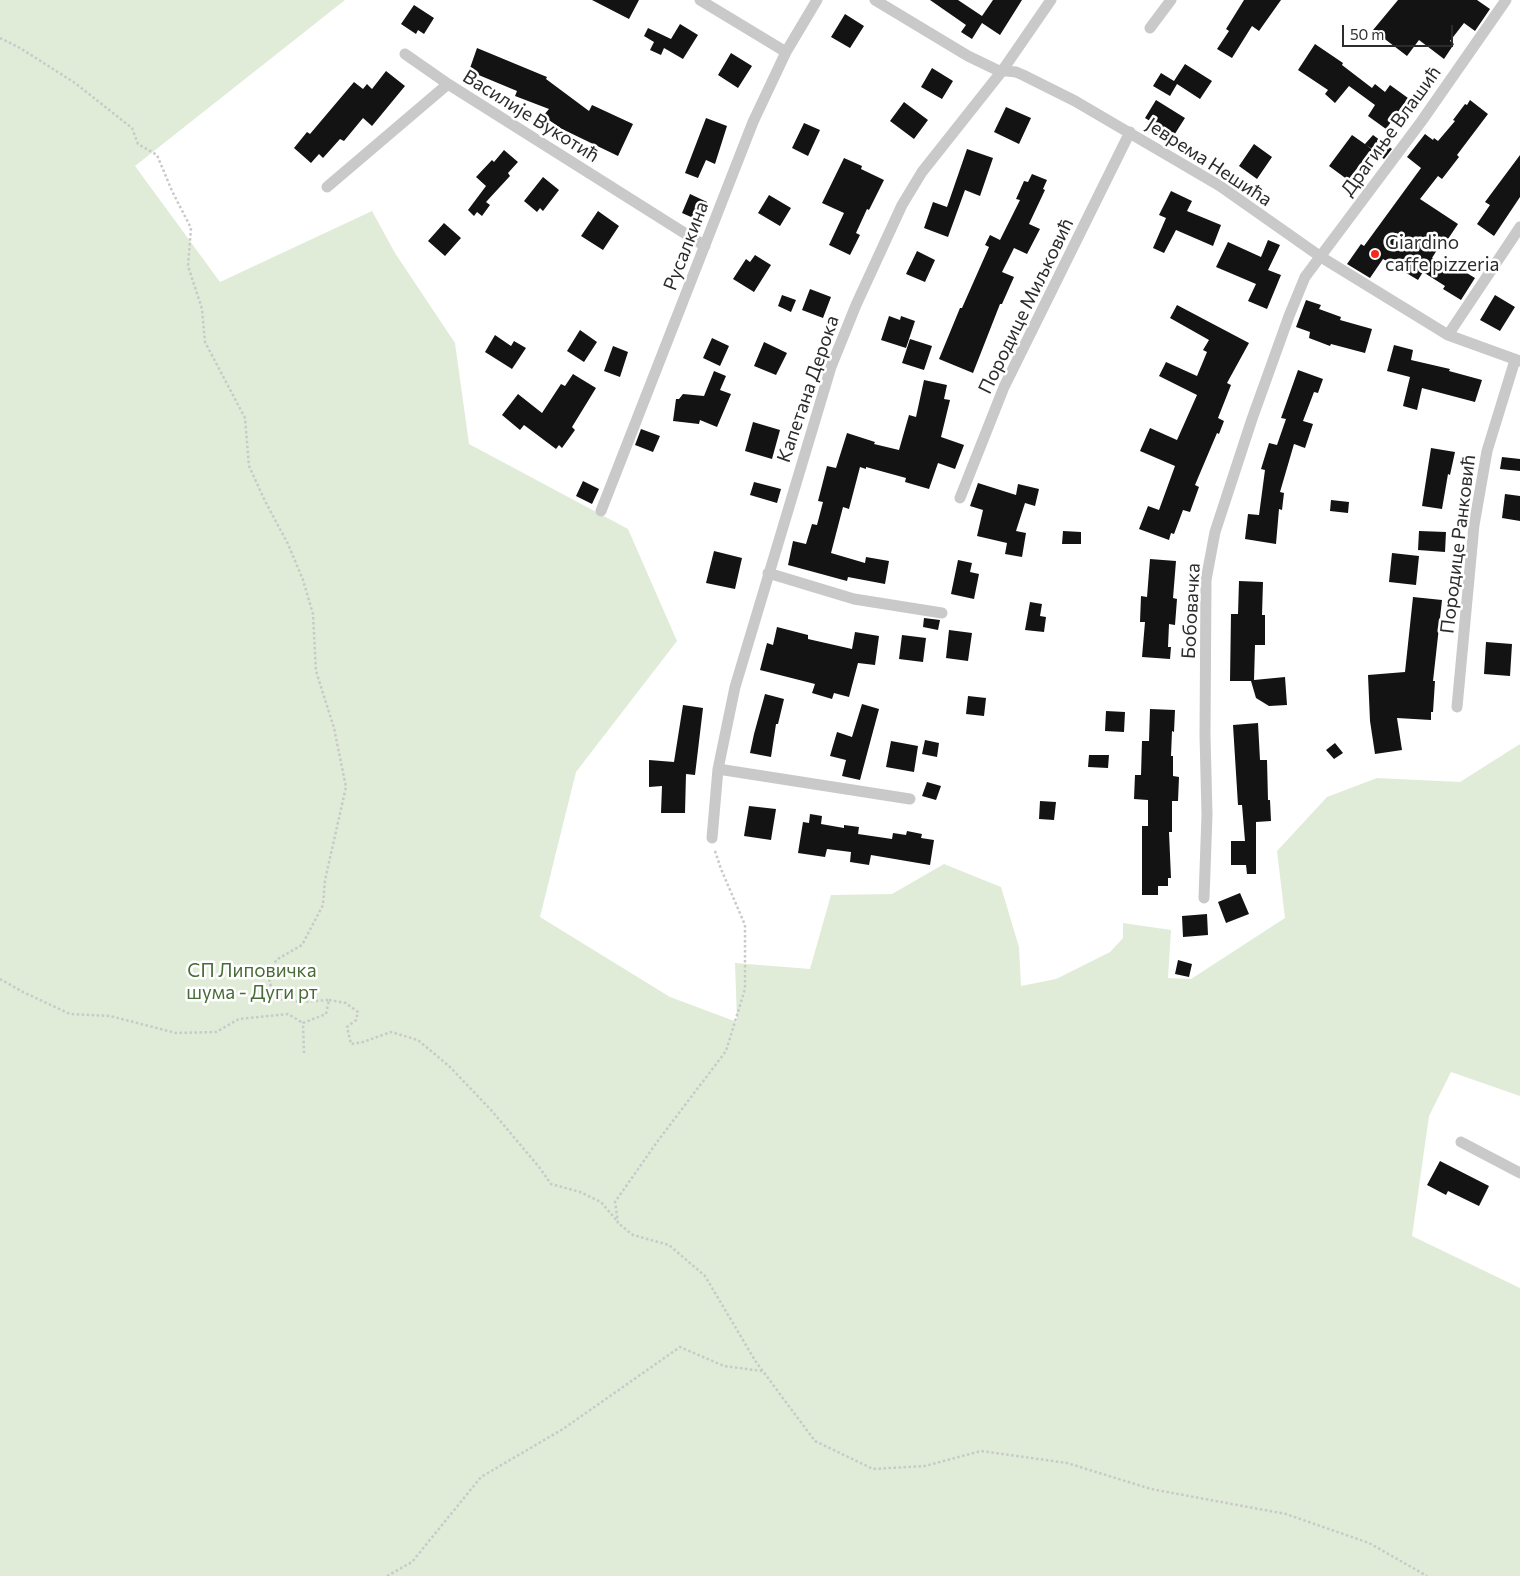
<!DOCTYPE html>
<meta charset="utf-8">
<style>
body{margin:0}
#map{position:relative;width:1520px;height:1576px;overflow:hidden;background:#fff;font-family:Commissioner,sans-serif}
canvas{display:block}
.scale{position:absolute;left:1342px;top:25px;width:111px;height:22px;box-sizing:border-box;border:2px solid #2c2c2c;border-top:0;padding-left:6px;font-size:15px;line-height:18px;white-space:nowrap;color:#2c2c2c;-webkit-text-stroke:4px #fff;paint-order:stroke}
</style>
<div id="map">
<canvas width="1520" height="1576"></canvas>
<div class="scale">50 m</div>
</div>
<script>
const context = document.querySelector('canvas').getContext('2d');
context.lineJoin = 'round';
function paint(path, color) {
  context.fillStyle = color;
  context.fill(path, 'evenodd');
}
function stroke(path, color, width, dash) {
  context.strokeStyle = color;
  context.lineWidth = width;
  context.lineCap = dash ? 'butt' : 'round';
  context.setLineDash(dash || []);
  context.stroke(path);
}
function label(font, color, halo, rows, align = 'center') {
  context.font = font + ' Commissioner,sans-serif';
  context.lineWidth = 5;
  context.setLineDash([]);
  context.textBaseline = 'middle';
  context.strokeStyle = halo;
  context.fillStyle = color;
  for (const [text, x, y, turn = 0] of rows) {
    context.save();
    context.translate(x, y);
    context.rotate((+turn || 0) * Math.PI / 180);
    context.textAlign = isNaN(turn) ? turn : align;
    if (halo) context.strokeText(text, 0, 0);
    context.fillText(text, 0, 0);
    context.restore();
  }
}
paint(new Path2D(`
 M 0,0 L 345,0 L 135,166 L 220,282 L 372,211 L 395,253 L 455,343 L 469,444 L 628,529 L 677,641 L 576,772 L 540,917 L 670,997 L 737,1022 L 735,963 L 810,969 L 831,895 L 892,894 L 944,864 L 1001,887 L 1019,947 L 1021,986 L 1056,979 L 1110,952 L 1123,938 L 1123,923 L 1171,930 L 1168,978 L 1191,979 L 1285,918 L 1277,851 L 1327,797 L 1377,778 L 1460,782 L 1520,744 L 1520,1096 L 1451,1072 L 1429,1116 L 1412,1236 L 1520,1288 L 1520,1576 L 0,1576 Z`), '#e0ecd8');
paint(new Path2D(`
 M 592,0 L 639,0 L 629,19 Z
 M 930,0 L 958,0 L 982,16 L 993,0 L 1022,0 L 1000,35 L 982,23 L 972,39 L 961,32 L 966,25 Z
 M 1244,0 L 1281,0 L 1259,31 L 1252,26 L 1232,58 L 1217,49 L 1229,31 L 1226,29 Z
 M 1398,0 L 1477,0 L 1490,9 L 1475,31 L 1464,23 L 1450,41 L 1454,44 L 1444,59 L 1419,40 L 1407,56 L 1373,30 Z
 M 414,5 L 434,18 L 424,34 L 418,30 L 416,34 L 401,24 Z
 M 845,14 L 864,26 L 850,48 L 831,37 Z
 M 680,24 L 698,35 L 683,59 L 664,48 L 661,55 L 650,50 L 654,42 L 644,36 L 648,28 L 671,39 Z
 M 1315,44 L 1343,63 L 1342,65 L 1372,88 L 1375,84 L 1385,92 L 1390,85 L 1408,98 L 1386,129 L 1368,116 L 1375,105 L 1349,86 L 1335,103 L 1325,94 L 1328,90 L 1298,70 Z
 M 477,48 L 547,77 L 546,79 L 589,111 L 592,105 L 633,124 L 618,156 L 562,129 L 543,116 L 549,109 L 515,96 L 517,91 L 469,71 Z
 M 731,53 L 752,66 L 738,88 L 718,75 Z
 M 1185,64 L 1212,81 L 1200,99 L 1177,84 L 1170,96 L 1153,86 L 1161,73 L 1174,81 Z
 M 932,68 L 953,81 L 942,99 L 921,87 Z
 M 386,71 L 405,86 L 372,126 L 363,118 L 344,141 L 340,139 L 323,158 L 319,154 L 311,163 L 294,148 L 307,132 L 310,134 L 354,82 L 363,89 L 367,84 L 372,89 Z
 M 1156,100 L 1185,118 L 1171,140 L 1152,127 L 1153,126 L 1149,123 L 1150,121 L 1145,118 Z
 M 1470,100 L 1488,114 L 1457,155 L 1459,157 L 1442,179 L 1438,176 L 1420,199 L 1458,224 L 1448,239 L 1445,237 L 1432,258 L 1454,272 L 1457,267 L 1475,278 L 1461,300 L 1443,289 L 1445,286 L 1423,272 L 1418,280 L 1383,259 L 1370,278 L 1347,264 L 1361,244 L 1364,246 L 1421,168 L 1407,157 L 1425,134 L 1433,140 L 1434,138 L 1438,141 L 1455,121 L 1453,120 L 1465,104 L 1467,105 Z
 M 904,102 L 928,120 L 914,139 L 890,121 Z
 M 1006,107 L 1031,118 L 1019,144 L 994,132 Z
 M 706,118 L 727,126 L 715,164 L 706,160 L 698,178 L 685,173 Z
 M 804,123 L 820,130 L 808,156 L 792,148 Z
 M 1352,135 L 1372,149 L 1348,180 L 1329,166 Z
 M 1373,135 L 1392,149 L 1384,159 L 1365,144 Z
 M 1254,144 L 1272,157 L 1257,179 L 1239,166 Z
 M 967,149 L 993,158 L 980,196 L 965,190 L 948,237 L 924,228 L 933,202 L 947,207 Z
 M 504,150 L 518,162 L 508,173 L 510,176 L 486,202 L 490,205 L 482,216 L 477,212 L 474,216 L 468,210 L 486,186 L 476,177 L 492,160 L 494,162 Z
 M 1520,155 L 1520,197 L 1494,236 L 1477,224 L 1490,205 L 1485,202 Z
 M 844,158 L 862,166 L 861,169 L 884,180 L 869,210 L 867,209 L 856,233 L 860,235 L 850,255 L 829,245 L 844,213 L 822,203 Z
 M 1032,174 L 1047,180 L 1043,189 L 1045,190 L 1029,224 L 1040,229 L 1027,254 L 1014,248 L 1002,272 L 1014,277 L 1002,304 L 1000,304 L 973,373 L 939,359 L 960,308 L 962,308 L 989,247 L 985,245 L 990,235 L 1000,240 L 1020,200 L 1016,199 L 1024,181 L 1028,182 Z
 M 543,177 L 559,190 L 543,211 L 540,208 L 537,212 L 524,201 Z
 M 1171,191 L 1192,201 L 1187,211 L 1221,225 L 1213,246 L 1176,230 L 1164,253 L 1153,248 L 1166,218 L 1159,215 Z
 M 690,194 L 707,202 L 698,220 L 682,213 Z
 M 769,195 L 791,208 L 780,226 L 758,213 Z
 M 598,211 L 619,226 L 603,250 L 581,236 Z
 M 444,223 L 461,238 L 445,256 L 428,241 Z
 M 1268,240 L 1280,245 L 1268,270 L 1281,275 L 1267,309 L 1248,301 L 1256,284 L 1216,267 L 1228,242 L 1261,257 Z
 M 917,251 L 935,260 L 925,282 L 906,274 Z
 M 755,255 L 771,265 L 754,292 L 733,279 L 746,259 L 750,262 Z
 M 810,289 L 831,297 L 823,318 L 802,310 Z
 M 782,295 L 796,300 L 791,312 L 778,306 Z
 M 1495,295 L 1515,307 L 1500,331 L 1480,320 Z
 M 1306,300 L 1321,305 L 1319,309 L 1341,317 L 1340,320 L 1372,329 L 1365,353 L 1331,344 L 1330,346 L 1309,338 L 1310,332 L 1296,327 Z
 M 1177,305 L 1249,343 L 1227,383 L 1231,385 L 1218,418 L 1224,421 L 1219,434 L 1217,433 L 1195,485 L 1199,487 L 1190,512 L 1183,510 L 1174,534 L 1171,533 L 1169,540 L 1139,529 L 1148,506 L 1159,510 L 1175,466 L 1140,451 L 1150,428 L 1177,440 L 1197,395 L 1159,376 L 1166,362 L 1197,376 L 1207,352 L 1203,350 L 1209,340 L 1170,318 Z
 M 889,316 L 900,320 L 901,316 L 915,321 L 906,348 L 881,340 Z
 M 580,330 L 597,342 L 584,362 L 567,351 Z
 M 495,335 L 511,346 L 514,341 L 526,348 L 512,369 L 485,352 Z
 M 712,338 L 729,346 L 720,366 L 703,358 Z
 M 910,339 L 932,346 L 924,370 L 902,363 Z
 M 764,342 L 787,353 L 776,375 L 754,366 Z
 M 1394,345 L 1413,350 L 1411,360 L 1450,369 L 1449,371 L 1482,380 L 1475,402 L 1422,388 L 1417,410 L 1403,406 L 1410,377 L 1387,371 Z
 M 613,346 L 628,352 L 620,377 L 604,371 Z
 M 1298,370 L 1323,379 L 1318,393 L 1314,392 L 1303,421 L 1313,424 L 1305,448 L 1294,444 L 1280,492 L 1284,493 L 1282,510 L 1279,509 L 1276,544 L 1245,539 L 1248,514 L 1259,515 L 1265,470 L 1261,469 L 1269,443 L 1277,445 L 1286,419 L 1281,418 Z
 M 714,371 L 726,376 L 720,390 L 731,394 L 717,427 L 700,420 L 699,424 L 673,421 L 676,399 L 679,399 L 683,394 L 704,396 Z
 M 573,374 L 596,388 L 572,427 L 575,430 L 562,448 L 559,445 L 556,449 L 524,425 L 520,430 L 502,415 L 518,394 L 542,413 L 561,384 L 565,386 Z
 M 924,380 L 947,385 L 944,399 L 950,400 L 941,437 L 964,445 L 955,469 L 938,463 L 929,489 L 905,482 L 906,478 L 866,467 L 866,469 L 860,467 L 849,509 L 843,507 L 831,553 L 865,563 L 866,557 L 889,561 L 885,584 L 848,577 L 847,581 L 788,565 L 793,541 L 806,544 L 812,524 L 817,525 L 823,502 L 818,501 L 827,466 L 836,468 L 847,433 L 875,442 L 874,444 L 899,450 L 909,415 L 916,417 Z
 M 753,422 L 780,430 L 772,459 L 745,451 Z
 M 641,429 L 660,436 L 653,452 L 635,445 Z
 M 1431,448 L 1455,452 L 1450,475 L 1448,474 L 1442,509 L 1422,506 Z
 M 1502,457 L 1520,459 L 1520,471 L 1500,469 Z
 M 583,481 L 599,489 L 592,504 L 576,496 Z
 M 754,482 L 781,489 L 777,503 L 750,495 Z
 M 978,483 L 1016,495 L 1018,484 L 1039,489 L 1035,506 L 1025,503 L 1016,531 L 1026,533 L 1022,557 L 1005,554 L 1007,543 L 977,536 L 983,510 L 970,506 Z
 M 1505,494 L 1520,496 L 1520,521 L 1502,518 Z
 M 1331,500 L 1349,502 L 1348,513 L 1330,511 Z
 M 1063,531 L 1081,532 L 1081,544 L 1062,544 Z
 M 1419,531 L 1446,532 L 1445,552 L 1418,550 Z
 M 714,551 L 742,558 L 735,589 L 706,583 Z
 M 1392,553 L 1419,556 L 1416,585 L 1389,582 Z
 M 1150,559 L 1176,561 L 1173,598 L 1177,599 L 1175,625 L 1169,624 L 1168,647 L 1171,647 L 1170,659 L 1142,657 L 1145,622 L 1140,622 L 1141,596 L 1147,597 Z
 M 958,560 L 972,563 L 970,572 L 979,574 L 974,599 L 951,594 Z
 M 1239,581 L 1263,582 L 1262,615 L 1265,615 L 1265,645 L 1255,645 L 1254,680 L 1285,677 L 1287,705 L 1269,706 L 1256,698 L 1251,681 L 1230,681 L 1231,614 L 1238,614 Z
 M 1413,597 L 1442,600 L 1433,681 L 1435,681 L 1433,712 L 1431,712 L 1431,720 L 1397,718 L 1402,750 L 1375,754 L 1370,721 L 1368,675 L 1405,672 Z
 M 1030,602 L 1042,604 L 1040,616 L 1046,617 L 1044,632 L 1025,630 Z
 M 924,618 L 940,620 L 938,630 L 923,627 Z
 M 777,627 L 808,635 L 808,639 L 852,649 L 855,632 L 879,636 L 875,665 L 858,663 L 849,697 L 834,693 L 832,699 L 812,693 L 815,684 L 760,670 L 767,643 L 773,645 Z
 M 949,630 L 972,633 L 968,661 L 946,658 Z
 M 902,635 L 926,638 L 923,662 L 899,659 Z
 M 1486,642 L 1512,644 L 1510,676 L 1484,674 Z
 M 765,694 L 784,699 L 778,724 L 776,724 L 771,757 L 750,753 L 754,734 Z
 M 968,696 L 986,698 L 984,716 L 966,714 Z
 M 862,704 L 879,709 L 860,780 L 842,776 L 846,760 L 830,756 L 837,732 L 852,737 Z
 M 683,705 L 703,708 L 695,775 L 686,774 L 685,813 L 661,813 L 662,786 L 649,787 L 649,760 L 674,762 Z
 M 1150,709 L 1175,710 L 1174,732 L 1172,731 L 1171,756 L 1173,756 L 1173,776 L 1179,777 L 1178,801 L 1172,801 L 1172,832 L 1169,832 L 1171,878 L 1168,878 L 1168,886 L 1158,886 L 1158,895 L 1142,895 L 1142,826 L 1148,826 L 1148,800 L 1134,799 L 1135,775 L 1141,775 L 1142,741 L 1149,741 Z
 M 1106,711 L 1125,712 L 1124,732 L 1105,731 Z
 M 1258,723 L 1260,760 L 1267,760 L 1268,800 L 1270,800 L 1271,821 L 1256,822 L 1256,874 L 1247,874 L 1246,865 L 1231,865 L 1231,841 L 1245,841 L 1242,805 L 1238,805 L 1233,725 Z
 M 925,740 L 939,743 L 937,757 L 922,754 Z
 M 891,741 L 918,746 L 914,772 L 886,767 Z
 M 1335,743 L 1343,753 L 1334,759 L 1326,750 Z
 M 1089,755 L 1109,755 L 1108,768 L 1088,767 Z
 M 927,782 L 941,786 L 936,800 L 922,796 Z
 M 1040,801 L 1056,802 L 1054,820 L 1039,819 Z
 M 749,806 L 776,809 L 771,840 L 744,836 Z
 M 810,814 L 822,816 L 821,824 L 844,828 L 844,825 L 859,827 L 858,834 L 892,839 L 893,833 L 906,835 L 907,831 L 922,834 L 921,838 L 934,840 L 930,865 L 871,855 L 869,865 L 850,862 L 851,852 L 827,849 L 825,857 L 798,853 L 803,822 L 809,823 Z
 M 1240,893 L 1249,914 L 1226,923 L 1218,902 Z
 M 1207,914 L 1208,935 L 1183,937 L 1182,916 Z
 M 1178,960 L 1192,964 L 1189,977 L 1175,974 Z
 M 1440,1161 L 1489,1186 L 1479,1206 L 1448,1191 L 1446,1195 L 1427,1185 Z`), '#131313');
stroke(new Path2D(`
 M 0,38 L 20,48 L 75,83 L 132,128 L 138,144 L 157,155 L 172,191 L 191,228 L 188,266 L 202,309 L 205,342 L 245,418 L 249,466 L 265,501 L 288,544 L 303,580 L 313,614 L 316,671 L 334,728 L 346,787 L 325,880 L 323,905 L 302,945 L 276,960 L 269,982 L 278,999 L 301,1002 L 329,1000 L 326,1014 L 303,1023 L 304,1053
 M 715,851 L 721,869 L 745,925 L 745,989 L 726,1051 L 657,1142 L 615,1202 L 618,1223 L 633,1235 L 669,1245 L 705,1276 L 756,1362 L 815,1441 L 873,1469 L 925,1466 L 981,1451 L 1067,1463 L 1151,1489 L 1286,1514 L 1369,1543 L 1427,1576
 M 0,979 L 23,992 L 70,1014 L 110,1016 L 176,1033 L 216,1032 L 239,1019 L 288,1014 L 303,1023
 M 329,1000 L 346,1003 L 358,1012 L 356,1020 L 347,1027 L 351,1044 L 363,1042 L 391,1032 L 418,1040 L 450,1067 L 491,1110 L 539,1167 L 551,1184 L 580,1192 L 601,1202 L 618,1222
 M 387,1576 L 412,1562 L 481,1477 L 563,1429 L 680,1347 L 724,1366 L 762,1371`), '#c9c9c9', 2.5, [2.5, 2.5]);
stroke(new Path2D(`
 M 700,0 L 786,52
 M 875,0 L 968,56 L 997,70 L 1016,72 L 1023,75 L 1075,101 L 1220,186 L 1321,257 L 1448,335 L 1520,361
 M 1150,28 L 1171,0
 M 405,54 L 448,84
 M 327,187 L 448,84 L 705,246
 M 1448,335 L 1520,227
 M 960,498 L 1004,387 L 1130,132
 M 601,511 L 753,122 L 786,52 L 817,0
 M 768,573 L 854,599 L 942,613
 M 1457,707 L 1474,525 L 1487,451 L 1515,360
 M 718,769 L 910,799
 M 712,838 L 718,769 L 735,687 L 831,367 L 856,305 L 902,205 L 922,172 L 1002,71 L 1051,0
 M 1204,898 L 1207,815 L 1205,735 L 1206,580 L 1215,532 L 1252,419 L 1289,316 L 1305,277 L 1421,122 L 1506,0
 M 1461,1142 L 1520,1173`), '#c9c9c9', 11);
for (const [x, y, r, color] of [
 [1375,254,5,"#f6281c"]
]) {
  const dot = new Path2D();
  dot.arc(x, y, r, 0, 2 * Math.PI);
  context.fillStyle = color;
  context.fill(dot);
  stroke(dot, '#fff', 2);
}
label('19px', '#2c2c2c', '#fff', [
 ["Василије Вукотић",531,116,32],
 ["Драгиње Влашић",1391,131,-54],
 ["Јеврема Нешића",1209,162,33],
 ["Русалкина",686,246,-69],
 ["Породице Миљковић",1026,306,-64],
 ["Капетана Дерока",808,389,-71],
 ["Породице Ранковић",1458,544,-83],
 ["Бобовачка",1191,611,-87]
]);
label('19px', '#2c2c2c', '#fff', [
 ["Giardino",1385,243],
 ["caffe pizzeria",1385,265]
], 'left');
label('19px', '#486c36', '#fff', [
 ["СП Липовичка",252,971],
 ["шума - Дуги рт",252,993]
]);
</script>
